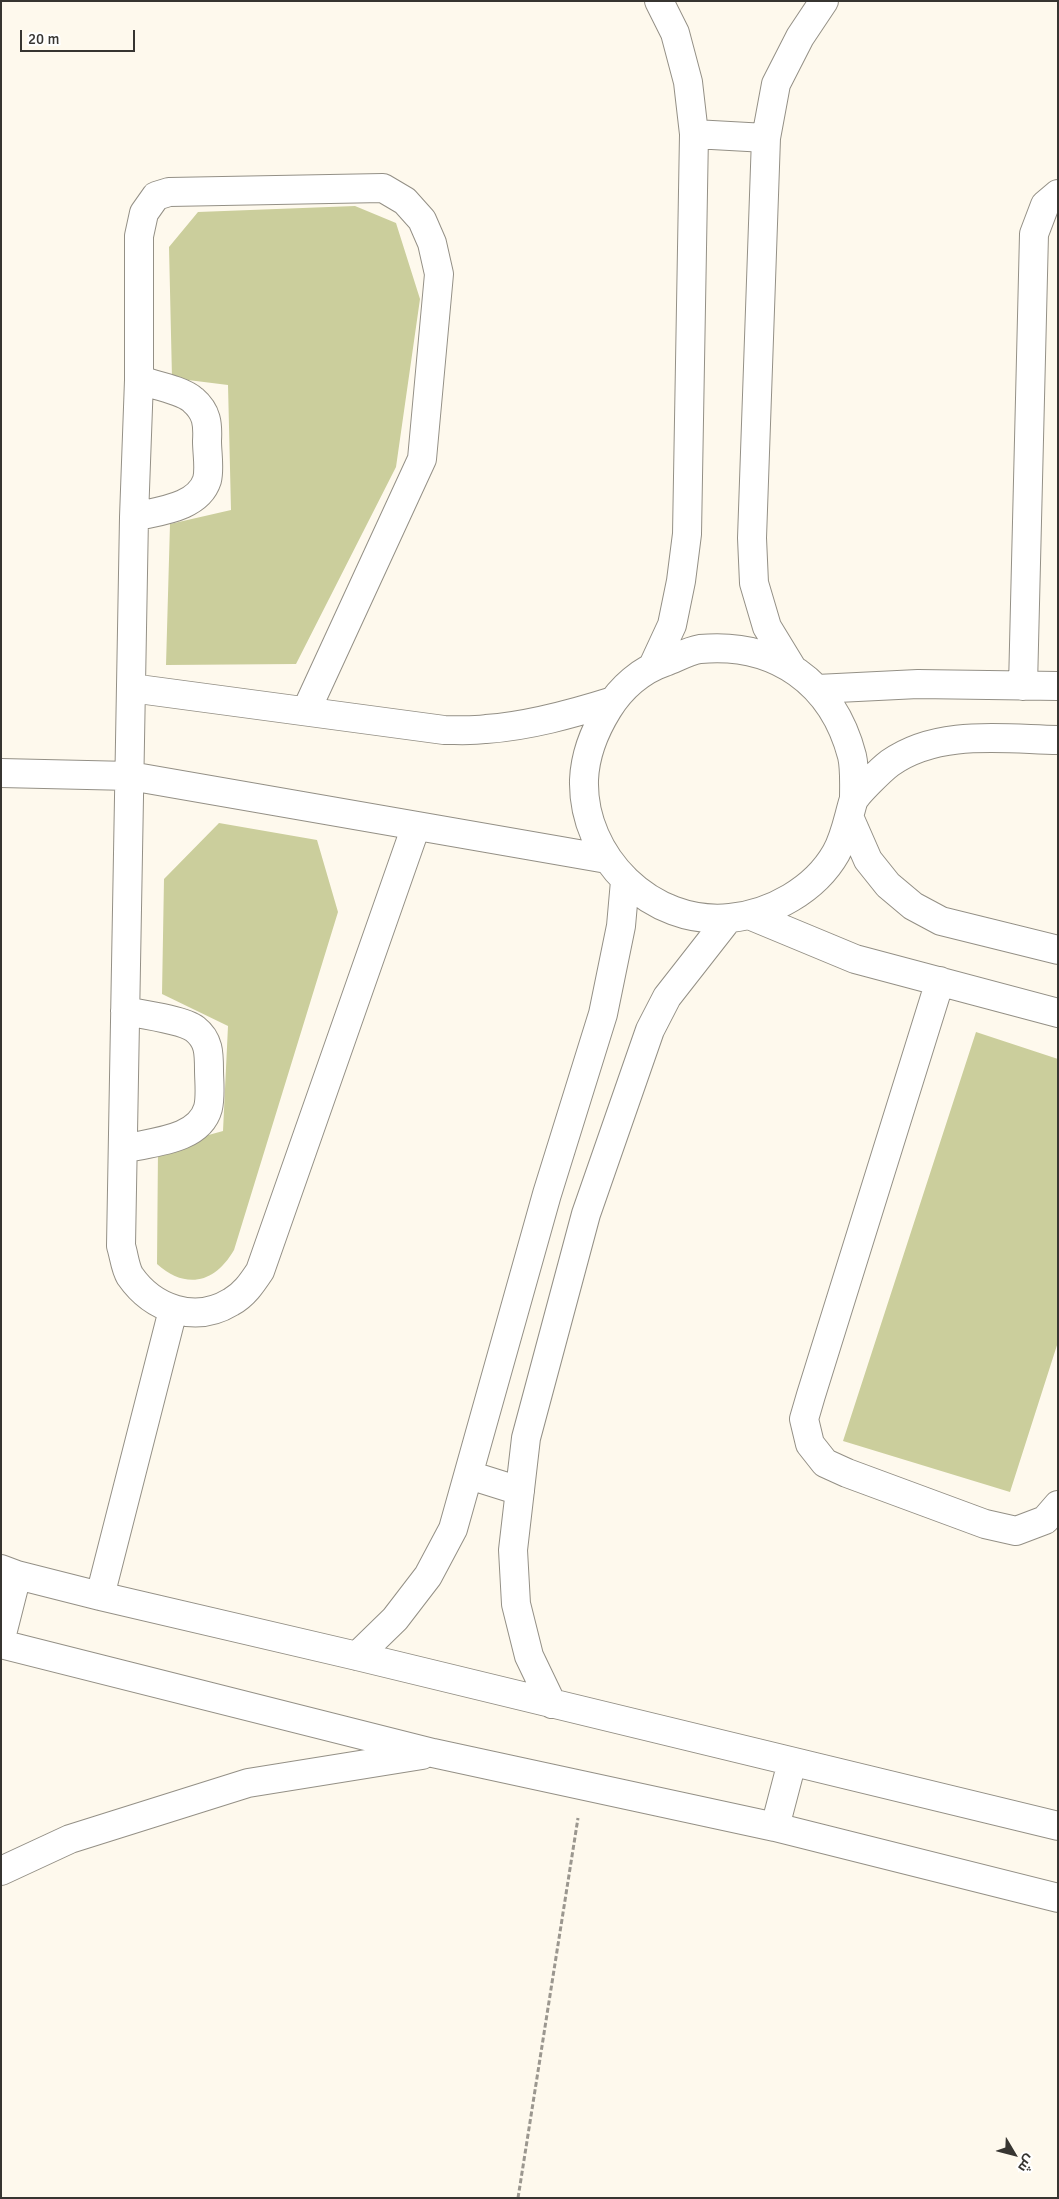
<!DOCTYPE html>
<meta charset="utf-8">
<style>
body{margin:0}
#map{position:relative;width:1059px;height:2199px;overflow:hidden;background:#fef9ed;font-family:Signika,Cairo,sans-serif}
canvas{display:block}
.frame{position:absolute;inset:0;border:2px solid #373531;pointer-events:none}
.north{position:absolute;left:989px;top:2129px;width:50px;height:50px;-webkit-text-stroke:4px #fff;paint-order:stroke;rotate:127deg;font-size:14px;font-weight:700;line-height:20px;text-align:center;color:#373531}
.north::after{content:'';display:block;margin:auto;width:18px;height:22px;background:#373531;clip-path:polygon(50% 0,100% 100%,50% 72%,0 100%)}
.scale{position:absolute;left:20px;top:30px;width:115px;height:22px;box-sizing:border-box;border:2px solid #373531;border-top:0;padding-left:6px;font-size:15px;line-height:18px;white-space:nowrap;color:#373531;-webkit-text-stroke:4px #fff;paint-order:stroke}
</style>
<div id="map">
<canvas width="1059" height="2199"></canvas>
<div class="frame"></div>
<div class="north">ش</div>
<div class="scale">20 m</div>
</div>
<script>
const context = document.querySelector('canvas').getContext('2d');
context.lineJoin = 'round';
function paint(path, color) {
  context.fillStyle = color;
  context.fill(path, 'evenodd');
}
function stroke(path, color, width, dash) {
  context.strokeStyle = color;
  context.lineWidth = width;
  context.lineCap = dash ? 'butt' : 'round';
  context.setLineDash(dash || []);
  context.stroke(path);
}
paint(new Path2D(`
 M 355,206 L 396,223 L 420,299 L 396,467 L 296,664 L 166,665 L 170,524 L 231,510 L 228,385 L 172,378 L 169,247 L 198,212 Z
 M 219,823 L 317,840 L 338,912 L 234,1250 C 215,1283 186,1290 157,1264 L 158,1149 L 223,1131 L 228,1026 L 162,994 L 164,879 Z
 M 976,1032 L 1058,1059 L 1058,1342 L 1010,1492 L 843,1441 Z`), '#cbce9c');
const minor = new Path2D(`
 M 694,134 L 766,138
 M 134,517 C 158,511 198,508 207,480 C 210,469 207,453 207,441 C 208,424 207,412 193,400 C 182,390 153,385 139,380
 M 653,666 L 672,625 L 681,581 L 687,534 L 694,134 L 688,82 L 675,33 L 659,1
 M 792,668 L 767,627 L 754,583 L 752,538 L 766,138 L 776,84 L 800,37 L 824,1
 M 1023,686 L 1034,234 L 1045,205 L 1058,194
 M 131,688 L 444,730 C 458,730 472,731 486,729 C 529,726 572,714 613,701
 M 817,689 L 918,684 L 1058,686
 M 306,711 L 422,459 L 439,274 L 432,243 L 422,220 L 405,201 L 383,188 L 169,192 L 156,196 L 144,213 L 139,236 L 139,380 L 134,517 L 121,1246 C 124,1255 125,1268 130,1276 C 153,1309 195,1324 231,1302 C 244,1295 252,1283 260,1271 L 416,826
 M 1,773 L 130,776 L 607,859
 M 854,799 C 854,785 855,769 852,756 C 833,683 776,642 700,649 C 688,651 676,658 665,662 C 641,670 621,688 608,709 C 595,730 585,755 584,780 C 582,857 651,926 730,918 C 771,914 815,890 836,853 C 845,837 848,819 853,802 C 856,794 882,769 890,763 C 938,729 1003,739 1058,740
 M 850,819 L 868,860 L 888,885 L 913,906 L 941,921 L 1058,950
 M 749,915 L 855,959 L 1058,1013
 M 940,981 L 811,1395 L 804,1419 L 810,1444 L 825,1463 L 847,1473 L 985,1524 L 1016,1531 L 1045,1520 L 1058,1505
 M 123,1149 C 150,1142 199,1141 208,1108 C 211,1096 209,1081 209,1070 C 209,1053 209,1040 195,1029 C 184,1020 141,1014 125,1011
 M 469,1475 L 520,1491
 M 1,1569 L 17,1575 L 100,1596 L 357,1656 L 1058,1826
 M 100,1596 L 173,1310
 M 1,1638 L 17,1575
 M 1,1644 L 433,1753 L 775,1827 L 1058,1898
 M 357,1656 L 395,1619 L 428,1576 L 453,1529 L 547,1194 L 603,1014 L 621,926 L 625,881
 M 552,1704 L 529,1656 L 516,1604 L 513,1550 L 526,1438 L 586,1214 L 650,1030 L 667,997 L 728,919
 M 775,1827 L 792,1762
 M 1,1871 L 70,1839 L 248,1783 L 422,1755`);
stroke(minor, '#949086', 30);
stroke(new Path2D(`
 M 518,2198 L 578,1818`), '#9b978f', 3, [5, 2.5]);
stroke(minor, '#fff', 28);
</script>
